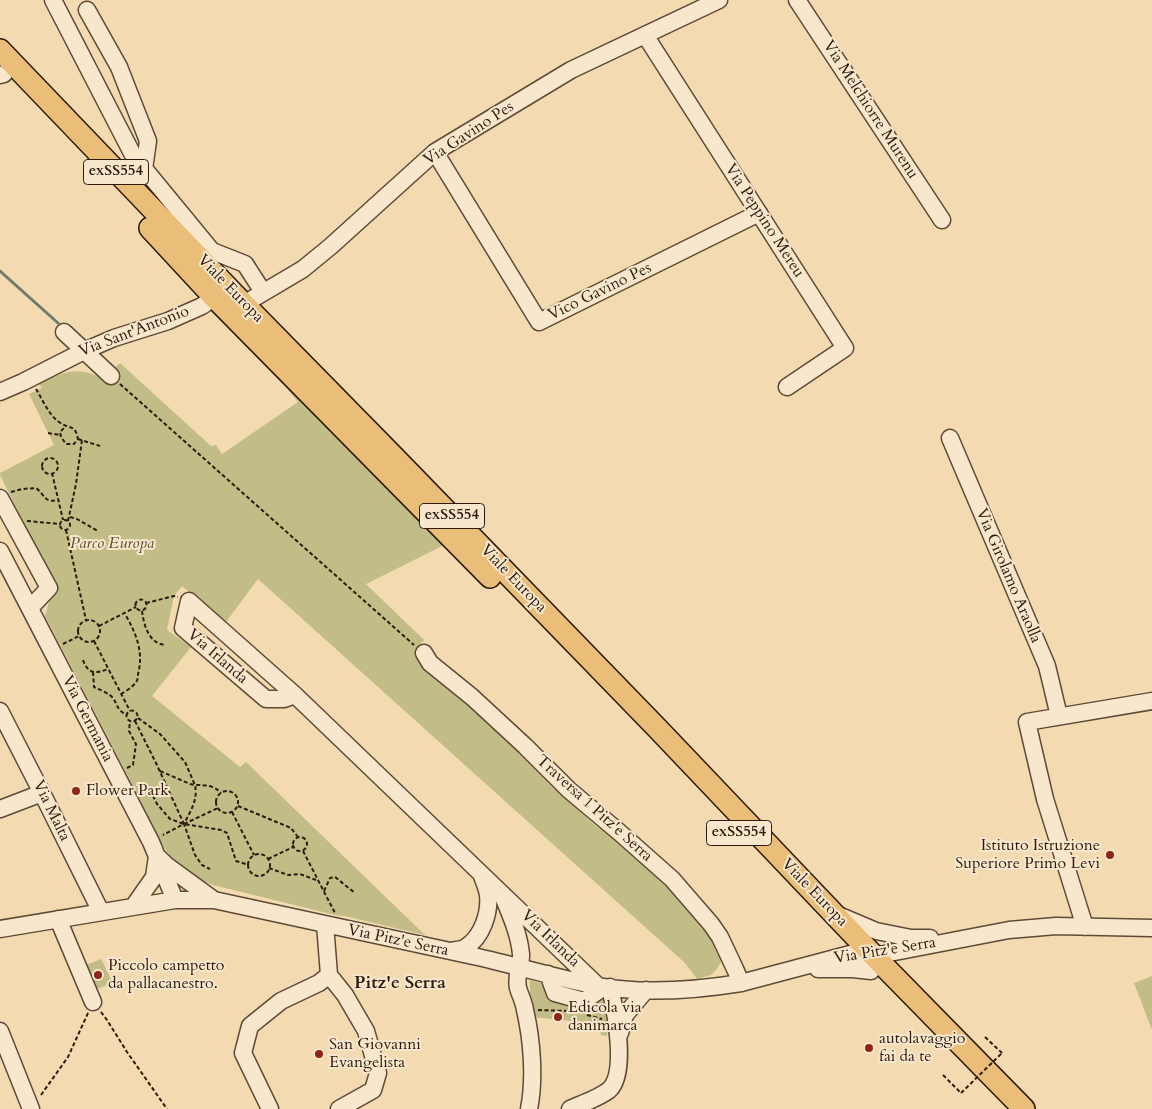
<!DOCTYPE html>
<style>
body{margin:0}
canvas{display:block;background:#f4dab1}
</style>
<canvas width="1152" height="1109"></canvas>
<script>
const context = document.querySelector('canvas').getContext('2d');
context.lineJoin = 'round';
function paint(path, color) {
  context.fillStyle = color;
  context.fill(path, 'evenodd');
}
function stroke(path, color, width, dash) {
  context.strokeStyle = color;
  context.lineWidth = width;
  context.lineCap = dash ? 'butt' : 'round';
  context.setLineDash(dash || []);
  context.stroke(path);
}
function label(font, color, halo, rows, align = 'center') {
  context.font = font + ' Cardo,serif';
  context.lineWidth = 4;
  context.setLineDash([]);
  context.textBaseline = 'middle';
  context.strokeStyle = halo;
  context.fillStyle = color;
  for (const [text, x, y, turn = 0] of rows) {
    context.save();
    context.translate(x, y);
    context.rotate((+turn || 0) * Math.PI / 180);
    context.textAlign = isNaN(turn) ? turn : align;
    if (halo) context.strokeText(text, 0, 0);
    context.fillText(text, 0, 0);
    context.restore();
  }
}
paint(new Path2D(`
 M 120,363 L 211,446 L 216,445 L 222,454 L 298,402 L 288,390 L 290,380 L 450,540 L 442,546 L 366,584 L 424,640 L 420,644 L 419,655 L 530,760 L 548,783 L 597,827 L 617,839 L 664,877 L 674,895 L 702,925 L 713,941 L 715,949 L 720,958 L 721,962 L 717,969 L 711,975 L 697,979 L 685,963 L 258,579 L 226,622 L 182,586 L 174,596 L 167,630 L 191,647 L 152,696 L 240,767 L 246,762 L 425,935 L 344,916 L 335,915 L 213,885 L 198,879 L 178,865 L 171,858 L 160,841 L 128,776 L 45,616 L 54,585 L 0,475 L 0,473 L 54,445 L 29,394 L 42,388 L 39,384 C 61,372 80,365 102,379 Z
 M 101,959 L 113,983 L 94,990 L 84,966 Z
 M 1152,976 L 1152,1030 L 1134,983 Z
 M 530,980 L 543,984 L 586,1005 L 601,1000 L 609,1002 L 607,1012 L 607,1036 L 601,1035 L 599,1024 L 532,1017 L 530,999 Z`), '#c2bd87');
stroke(new Path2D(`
 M 0,271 L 58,323`), '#707b69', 3);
const minor = new Path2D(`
 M 53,0 L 133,155 L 212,251 L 245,264 L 263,292
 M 797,0 L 942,220
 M 87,10 L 119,67 L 148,141 L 144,169
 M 645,35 L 845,348 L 787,387
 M 0,75 L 4,74
 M 435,152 L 539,322 L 759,213
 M 244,304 L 303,269 L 331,246 L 435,152 L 571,70 L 719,0
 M 64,332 L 111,376
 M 0,392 L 23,382 L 84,351 L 114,338 L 168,321 L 202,306 L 214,297
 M 950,438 L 1047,666 L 1059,716
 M 0,498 L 49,588 L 30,608
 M 0,551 L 151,842 L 175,900
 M 424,653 L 430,663 L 472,697 L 525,746 L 569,790 L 619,832 L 672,879 L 711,924 L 720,937 L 736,971 L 741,983
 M 295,695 L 284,699 L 266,699 L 183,628 L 189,601 L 295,695 L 598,986
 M 0,711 L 42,793 L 101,912
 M 0,809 L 42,793
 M 159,858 L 166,865 L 214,900
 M 504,899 C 511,916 519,934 521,954 C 522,965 515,974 518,988 C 520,995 524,1002 525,1010 C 532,1040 535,1079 529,1109
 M 133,907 L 154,877 L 157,856
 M 836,914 L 876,931 L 911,938 L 930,938
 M 58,919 L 93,1002
 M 325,924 L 329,975 L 345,995 L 366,1031 L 378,1073 L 373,1090 L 339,1109
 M 1085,927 L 1045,799 L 1027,722 L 1152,701
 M 0,929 L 175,900 L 214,900 C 300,919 386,938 473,956 C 515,965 556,978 598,986 C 642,994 697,990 741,983 L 854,953 L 874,956 L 1009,930 L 1056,926 L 1152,928
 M 451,951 C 455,950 462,950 466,947 C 482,937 490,913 488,895 C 487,888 484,882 482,876
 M 818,969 L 853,969 L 871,971
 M 548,974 L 555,993 L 584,1001 L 604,987
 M 0,1031 L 31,1109
 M 620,1033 L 625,1015 L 646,990
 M 270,1109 L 243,1053 L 250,1026 L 281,1001 L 319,983 L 329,975
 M 570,1109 C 581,1104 599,1098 609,1090 C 628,1073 615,1010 610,987`);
const major = new Path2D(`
 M 0,50 L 233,293 L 395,458 L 658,729 L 874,956 L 1024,1109
 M 150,228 L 214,297 L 490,577`);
stroke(minor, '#5e4b37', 19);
stroke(major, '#2c1b0e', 24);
stroke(new Path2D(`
 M 120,384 L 414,645
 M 36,389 C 43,400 48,414 59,422 C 69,430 75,423 78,439 L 74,444 L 66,444 L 61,437 L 60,432 L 66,426
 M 48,433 L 60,435
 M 78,439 L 100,446
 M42 466a8 8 0 1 1 16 0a8 8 0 1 1-16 0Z
 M 52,473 L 63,520
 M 11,492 L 22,489 L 36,488 C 46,496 44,503 58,500
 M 70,517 L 77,519 L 98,531
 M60 525a5 5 0 1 1 10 0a5 5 0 1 1-10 0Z
 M 27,521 L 60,524
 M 68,521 L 76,484 L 82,440
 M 66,530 L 86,620
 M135.5 605a5.5 5.5 0 1 1 11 0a5.5 5.5 0 1 1-11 0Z
 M 146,603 L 174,596 L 178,597
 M 142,611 C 144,626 149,644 166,645
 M78 631a11 11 0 1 1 22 0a11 11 0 1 1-22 0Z
 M 99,626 L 136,607
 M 94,641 L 130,711
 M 63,644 L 79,636
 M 83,660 C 88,674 95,674 108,669
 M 93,672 L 94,687 C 100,690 109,693 113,698 C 118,706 117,710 127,715
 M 121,694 C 126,691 133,687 136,682 C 138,680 138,677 138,674 C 144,652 136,633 125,614
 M126.5 716a5.5 5.5 0 1 1 11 0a5.5 5.5 0 1 1-11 0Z
 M 138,718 L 160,734 L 185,762 L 195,785 C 205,785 214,785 221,793
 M 135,721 L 156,763 L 184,824 L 163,835
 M 127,768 L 133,765 L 136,744 L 129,731 L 130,721
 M 160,771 L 190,784 L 195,785 C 198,800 191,810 184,824 L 195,855 L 202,865 L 210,869
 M 150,790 L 157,804 L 170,819 L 184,824 L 221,830 L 227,833 L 236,861 L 249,865
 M216 802a11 11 0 1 1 22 0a11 11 0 1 1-22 0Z
 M 238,806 L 291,828 L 298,837
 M 232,812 L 254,855
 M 184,824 L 218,808
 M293 844a7 7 0 1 1 14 0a7 7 0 1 1-14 0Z
 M 303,851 L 335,913
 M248 865a11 11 0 1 1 22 0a11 11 0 1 1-22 0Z
 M 268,859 L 293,847
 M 269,868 L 288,875 L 300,874 L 319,881
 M 324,891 L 330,878 L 335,877 L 355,893
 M 538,1010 L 568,1011
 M 101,1012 L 107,1020 L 127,1052 L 167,1109
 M 587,1015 L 602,1019
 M 985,1037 L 1002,1053
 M 943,1075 L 961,1093
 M 41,1095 L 68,1057 L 88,1013`), '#2c1b0e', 2, [4, 2.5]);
stroke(minor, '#f8e7cc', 16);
stroke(major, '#eabd78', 21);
stroke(new Path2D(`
 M 961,1093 L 1002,1053`), '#2c1b0e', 2, [4, 2.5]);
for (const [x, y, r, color] of [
 [76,791,5,"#8f2418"],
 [1110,855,5,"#8f2418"],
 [98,975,5,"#8f2418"],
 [558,1017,5,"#8f2418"],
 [869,1048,5,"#8f2418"],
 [319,1054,5,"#8f2418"]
]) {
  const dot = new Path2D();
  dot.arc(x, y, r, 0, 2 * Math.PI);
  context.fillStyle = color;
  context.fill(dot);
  stroke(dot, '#f8e7cc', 2);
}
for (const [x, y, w] of [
 [116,172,65],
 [452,516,65],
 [739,833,65]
]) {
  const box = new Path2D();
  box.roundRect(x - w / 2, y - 12.5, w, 25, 4);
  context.fillStyle = '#f8e7cc';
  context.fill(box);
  stroke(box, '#2c1b0e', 1);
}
label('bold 15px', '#2c1b0e', null, [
 ["exSS554",116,172],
 ["exSS554",452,516],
 ["exSS554",739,833]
]);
label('16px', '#2c1b0e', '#f8e7cc', [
 ["Via Melchiorre Murenu",870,110,57],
 ["Via Gavino Pes",469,134,-33],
 ["Via Peppino Mereu",764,221,57],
 ["Viale Europa",230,289,46],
 ["Vico Gavino Pes",600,292,-26],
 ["Via Sant'Antonio",134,332,-21],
 ["Via Girolamo Araolla",1008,576,67],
 ["Viale Europa",513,579,46],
 ["Via Irlanda",217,657,41],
 ["Via Germania",87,719,63],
 ["Traversa 1 Pitz'e Serra",594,809,42],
 ["Via Malta",51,811,64],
 ["Viale Europa",814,893,46],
 ["Via Irlanda",550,939,44],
 ["Via Pitz'e Serra",398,941,12],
 ["Via Pitz'e Serra",885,951,-9]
]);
label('italic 16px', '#594c32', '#f8e7cc', [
 ["Parco Europa",112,544]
]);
label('16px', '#2c1b0e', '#f8e7cc', [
 ["Flower Park",86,791],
 ["Istituto Istruzione",1100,846,"right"],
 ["Superiore Primo Levi",1100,864,"right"],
 ["Piccolo campetto",108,966],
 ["da pallacanestro.",108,984],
 ["Edicola via",568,1008],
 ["danimarca",568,1026],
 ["autolavaggio",879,1039],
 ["fai da te",879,1057],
 ["San Giovanni",329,1045],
 ["Evangelista",329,1063]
], 'left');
label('bold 18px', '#2c1b0e', '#f8e7cc', [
 ["Pitz'e Serra",400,984]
]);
</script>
